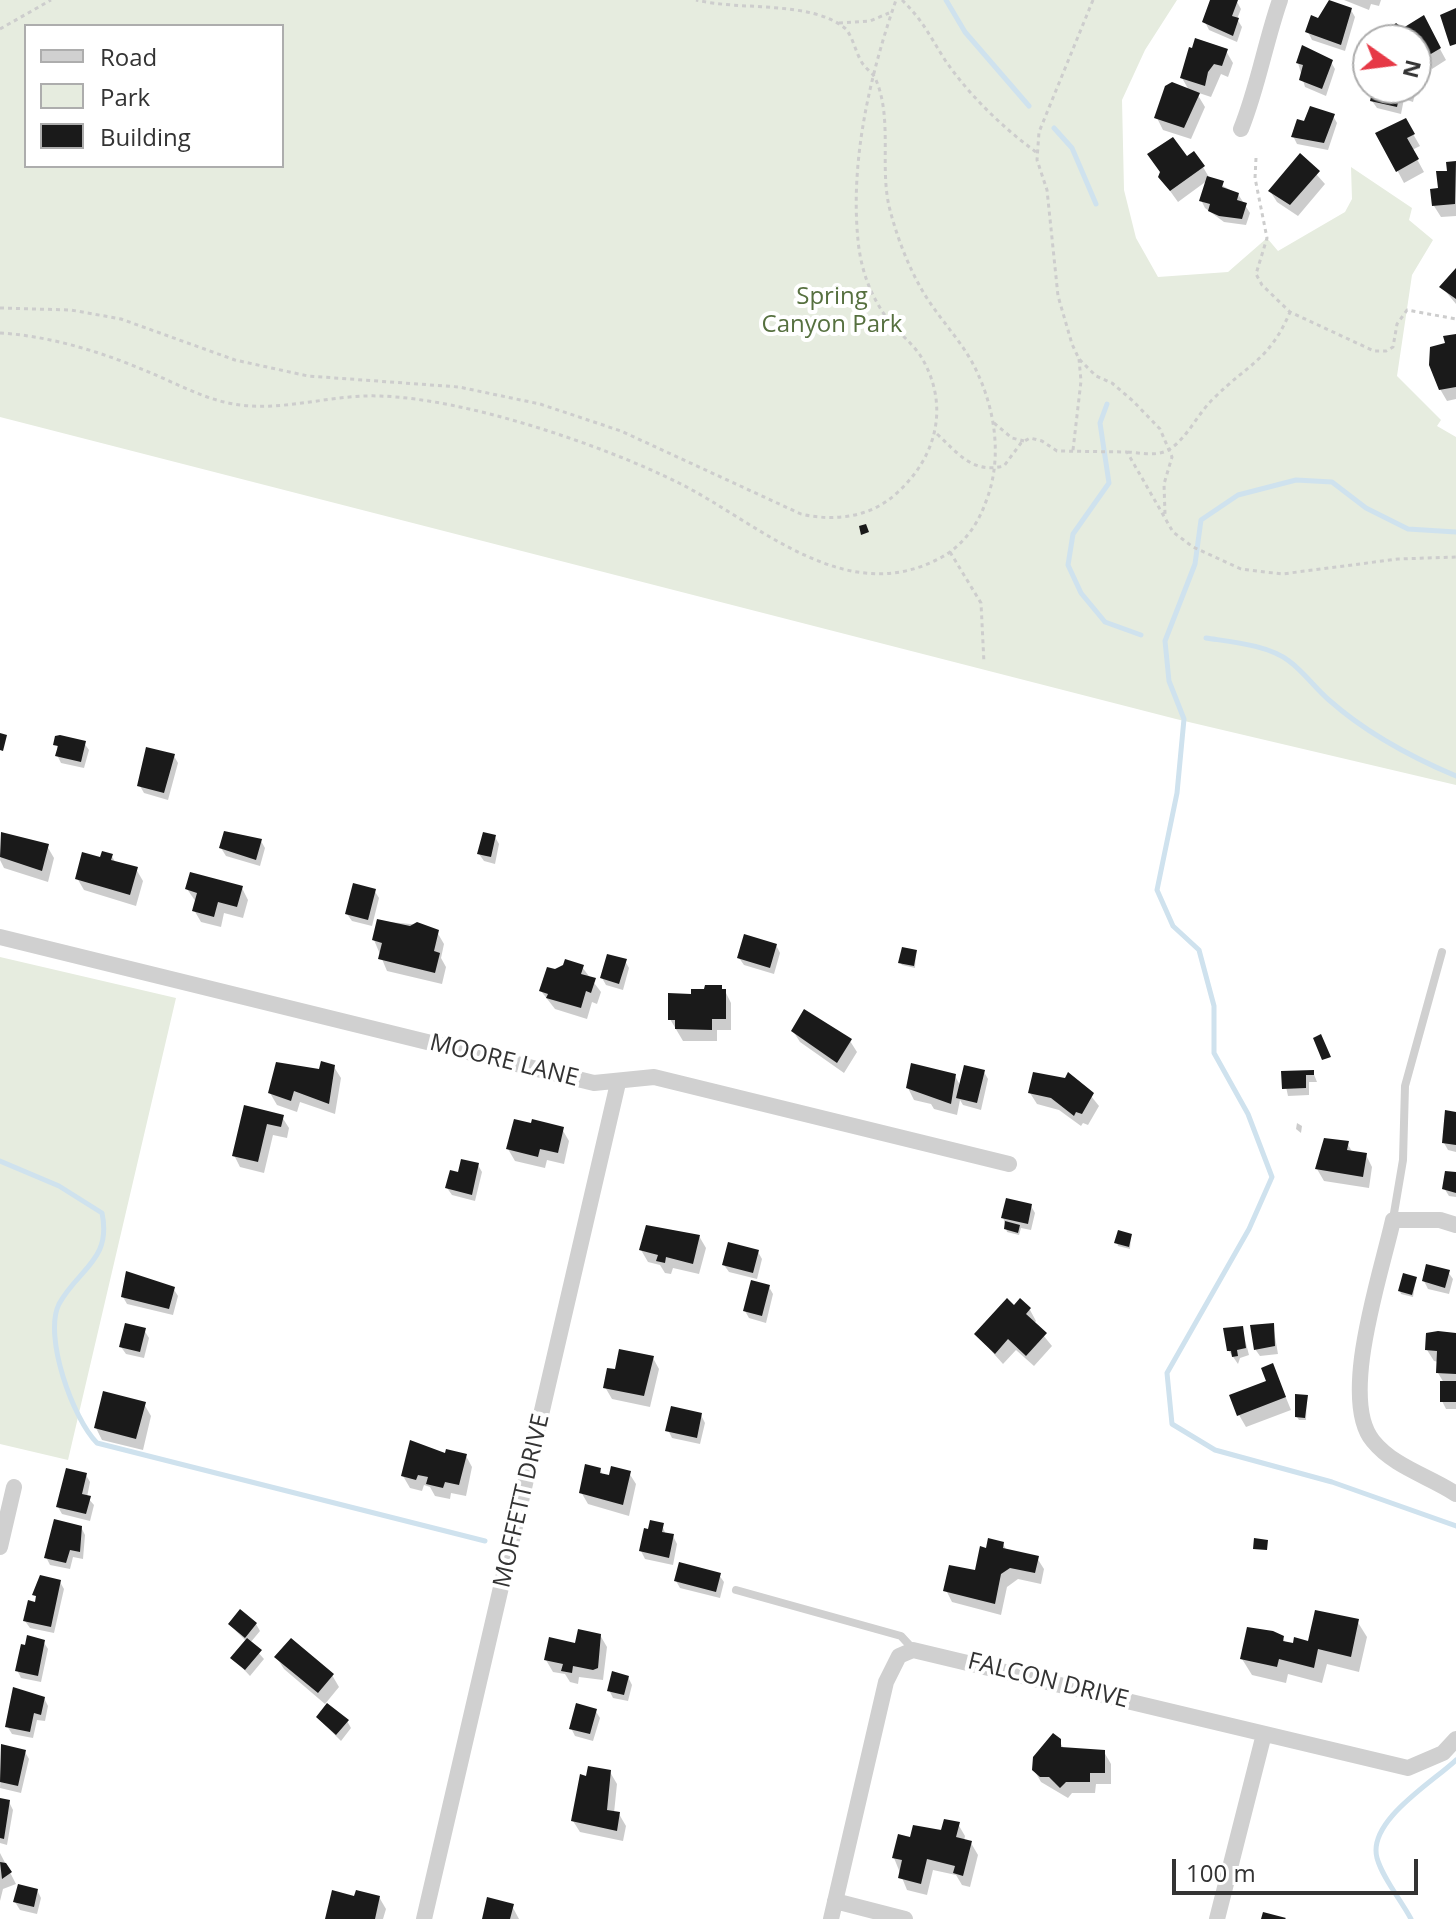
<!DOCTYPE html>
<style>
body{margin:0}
#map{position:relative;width:1456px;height:1919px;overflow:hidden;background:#fff;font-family:"Open Sans",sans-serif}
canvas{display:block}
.legend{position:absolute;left:24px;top:24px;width:260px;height:144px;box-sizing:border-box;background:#fff;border:2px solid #adadad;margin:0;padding:10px 14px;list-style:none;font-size:24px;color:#333}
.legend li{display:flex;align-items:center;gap:16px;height:40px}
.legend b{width:40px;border:2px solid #adadad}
.north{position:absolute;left:1352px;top:24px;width:80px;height:80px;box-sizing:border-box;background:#fff;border:2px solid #adadad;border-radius:50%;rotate:104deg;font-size:22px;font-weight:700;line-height:32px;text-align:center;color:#333}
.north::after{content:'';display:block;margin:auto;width:28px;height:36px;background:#e63946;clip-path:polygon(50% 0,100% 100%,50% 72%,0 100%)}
.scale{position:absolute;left:1172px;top:1859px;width:246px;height:36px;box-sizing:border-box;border:4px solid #333;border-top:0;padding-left:10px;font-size:24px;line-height:28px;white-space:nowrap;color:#333;-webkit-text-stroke:6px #fff;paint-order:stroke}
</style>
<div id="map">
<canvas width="1456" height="1919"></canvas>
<ul class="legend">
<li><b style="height:10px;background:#d0d0d0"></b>Road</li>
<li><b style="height:22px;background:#e6ecdf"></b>Park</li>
<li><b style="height:22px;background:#1a1a1a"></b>Building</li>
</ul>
<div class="north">N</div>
<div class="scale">100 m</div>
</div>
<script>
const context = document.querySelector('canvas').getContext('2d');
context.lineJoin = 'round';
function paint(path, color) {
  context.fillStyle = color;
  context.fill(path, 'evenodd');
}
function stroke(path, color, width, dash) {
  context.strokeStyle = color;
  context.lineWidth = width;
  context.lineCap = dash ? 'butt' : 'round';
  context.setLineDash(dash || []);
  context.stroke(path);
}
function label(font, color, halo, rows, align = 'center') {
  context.font = font + ' "Open Sans",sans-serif';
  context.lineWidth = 8;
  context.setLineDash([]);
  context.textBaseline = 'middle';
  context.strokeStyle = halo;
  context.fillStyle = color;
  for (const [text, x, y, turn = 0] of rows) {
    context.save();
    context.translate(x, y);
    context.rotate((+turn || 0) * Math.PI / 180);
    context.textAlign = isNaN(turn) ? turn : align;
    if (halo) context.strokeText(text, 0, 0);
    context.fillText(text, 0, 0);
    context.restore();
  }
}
paint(new Path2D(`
 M 0,0 L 1177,0 L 1145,50 L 1122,100 L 1124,190 L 1136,238 L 1158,277 L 1228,272 L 1267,238 L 1278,251 L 1345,212 L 1352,199 L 1351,167 L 1412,208 L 1409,220 L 1433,240 L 1412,275 L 1397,376 L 1441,420 L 1437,426 L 1456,437 L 1456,785 L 1176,719 L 0,417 ZM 26,26 L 282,26 L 282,166 L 26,166 Z
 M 0,957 L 176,998 L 68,1460 L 0,1444 Z`), '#e6ecdf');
paint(new Path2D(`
 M 1212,0 L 1237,2 L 1241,9 L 1237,19 L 1242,27 L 1237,42 L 1209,30 L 1205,22 Z
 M 1344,0 L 1381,0 L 1379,6 L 1371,4 L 1369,10 Z
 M 1351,10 L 1355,17 L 1345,51 L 1312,40 L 1308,32 L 1320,20 Z
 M 1423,18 L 1446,60 L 1432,69 L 1427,61 L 1416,68 L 1416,40 L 1393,40 Z
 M 1226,51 L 1233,63 L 1228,77 L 1221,74 L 1211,97 L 1196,92 L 1205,107 L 1191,139 L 1163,130 L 1157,118 L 1190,92 L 1182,78 Z
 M 1331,62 L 1335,69 L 1326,96 L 1305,87 L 1298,63 Z
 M 1416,84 L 1417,86 L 1413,102 L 1404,99 L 1401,114 L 1377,108 L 1372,101 L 1375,88 L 1416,88 Z
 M 1333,116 L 1337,123 L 1328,150 L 1297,144 L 1293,136 L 1305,124 Z
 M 1405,120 L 1420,146 L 1412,150 L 1424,172 L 1404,183 L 1378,134 Z
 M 1300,156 L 1325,184 L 1298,216 L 1277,202 L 1270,191 Z
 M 1186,159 L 1203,167 L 1210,179 L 1238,194 L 1250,213 L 1246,225 L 1224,222 L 1205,208 L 1201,200 L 1208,180 L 1178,202 L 1160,177 Z
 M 1456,163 L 1456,216 L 1441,217 L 1434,206 L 1449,173 L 1448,164 Z
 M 1456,270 L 1456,304 L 1442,287 Z
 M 1456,336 L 1456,399 L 1447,401 L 1440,389 L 1447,345 Z
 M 57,738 L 84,743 L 89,750 L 84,768 L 61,763 L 57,755 Z
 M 174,756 L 178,763 L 168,800 L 144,793 L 140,786 Z
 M 3,834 L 47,846 L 54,858 L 48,882 L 4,868 L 0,860 Z
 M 495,837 L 499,844 L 495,864 L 484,861 L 479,854 Z
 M 261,841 L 265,848 L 260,866 L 226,856 L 221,848 Z
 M 111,855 L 116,863 L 136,869 L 143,881 L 136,906 L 84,890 L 77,878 Z
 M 242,888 L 248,900 L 243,918 L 224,913 L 221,927 L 201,922 L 194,910 L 196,902 L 187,889 Z
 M 374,890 L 379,898 L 372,926 L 352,921 L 347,914 Z
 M 379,921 L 421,925 L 437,932 L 444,944 L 441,958 L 446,967 L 442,984 L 387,971 L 374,940 Z
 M 776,945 L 780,953 L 774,974 L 744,965 L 739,958 Z
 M 916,952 L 915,968 L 902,965 L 900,962 Z
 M 625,961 L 629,968 L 623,990 L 606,985 L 602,978 Z
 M 582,967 L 601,992 L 597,1004 L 592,1002 L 587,1019 L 555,1009 L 541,991 Z
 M 725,991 L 731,1003 L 731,1030 L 717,1030 L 717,1041 L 683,1041 L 670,1019 L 693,996 Z
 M 793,1031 L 850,1041 L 857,1052 L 844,1073 L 800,1042 Z
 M 334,1067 L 341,1078 L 335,1114 L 300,1102 L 297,1112 L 277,1105 L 270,1093 Z
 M 984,1072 L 988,1079 L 981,1110 L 963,1105 L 960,1100 L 957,1115 L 934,1109 L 931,1104 L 914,1100 L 908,1088 L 955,1076 L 961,1087 Z
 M 1313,1072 L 1317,1082 L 1309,1082 L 1309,1095 L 1288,1096 L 1283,1073 Z
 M 1069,1075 L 1079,1081 L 1099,1106 L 1088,1125 L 1083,1123 L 1081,1126 L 1059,1110 L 1037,1104 L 1030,1093 L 1066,1080 Z
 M 245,1108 L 282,1117 L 289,1128 L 287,1138 L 273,1135 L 264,1173 L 240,1167 L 234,1155 Z
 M 1456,1114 L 1456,1152 L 1448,1150 L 1444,1143 Z
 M 1297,1123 L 1302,1126 L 1301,1133 L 1296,1129 Z
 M 562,1129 L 569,1141 L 564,1164 L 547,1160 L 545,1168 L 515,1161 L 508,1149 Z
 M 1347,1143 L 1353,1153 L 1366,1155 L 1372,1167 L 1369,1188 L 1324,1181 L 1317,1169 Z
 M 478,1165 L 482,1172 L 475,1201 L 452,1195 L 447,1188 L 460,1175 Z
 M 1456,1174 L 1456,1197 L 1449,1196 L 1444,1188 Z
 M 1031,1206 L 1035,1213 L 1031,1230 L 1021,1228 L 1019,1235 L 1007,1232 L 1003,1217 Z
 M 1131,1235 L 1130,1249 L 1118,1246 L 1117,1243 Z
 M 699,1236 L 706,1248 L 699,1274 L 673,1268 L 671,1274 L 665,1273 L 660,1265 L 648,1262 L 641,1250 Z
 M 758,1252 L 762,1259 L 757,1279 L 729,1272 L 724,1265 Z
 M 1448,1272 L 1453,1279 L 1449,1294 L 1428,1289 L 1424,1281 Z
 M 1416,1279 L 1413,1297 L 1401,1294 L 1400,1291 Z
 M 769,1287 L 773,1294 L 766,1323 L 749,1318 L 745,1311 Z
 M 173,1288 L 178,1296 L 173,1315 L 127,1304 L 123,1297 Z
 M 1014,1307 L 1030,1310 L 1036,1321 L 1034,1324 L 1052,1346 L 1034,1366 L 1016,1350 L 1003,1364 L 977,1335 Z
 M 1273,1325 L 1278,1354 L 1260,1356 L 1255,1349 Z
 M 1242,1328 L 1249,1355 L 1240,1358 L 1238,1364 L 1229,1351 Z
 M 144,1330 L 149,1338 L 144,1358 L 126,1354 L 121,1347 Z
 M 1456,1335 L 1456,1409 L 1446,1409 L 1442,1401 L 1444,1383 L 1438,1373 L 1439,1362 L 1434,1361 L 1427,1350 Z
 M 653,1358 L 659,1369 L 650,1407 L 612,1399 L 605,1387 L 616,1372 Z
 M 1273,1366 L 1291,1410 L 1246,1427 L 1239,1415 L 1268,1383 Z
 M 1307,1397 L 1306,1420 L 1299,1420 L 1297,1417 Z
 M 144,1404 L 151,1416 L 143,1450 L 102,1440 L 96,1428 Z
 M 701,1415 L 705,1423 L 700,1444 L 672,1438 L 668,1430 Z
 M 446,1456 L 466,1456 L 472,1467 L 466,1496 L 451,1493 L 450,1499 L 435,1496 L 430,1487 L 424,1485 L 422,1491 L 410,1488 L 403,1476 Z
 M 600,1469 L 603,1476 L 629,1473 L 636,1484 L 629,1516 L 588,1504 L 581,1492 Z
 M 86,1475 L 90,1482 L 87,1497 L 94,1505 L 90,1521 L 62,1514 L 58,1507 Z
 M 662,1525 L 666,1535 L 673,1536 L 677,1544 L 673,1565 L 645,1559 L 641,1551 L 650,1531 Z
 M 81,1527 L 85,1535 L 83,1559 L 73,1557 L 70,1569 L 50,1565 L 46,1557 Z
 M 1003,1544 L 1007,1551 L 1037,1558 L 1044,1569 L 1041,1584 L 1018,1579 L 1007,1587 L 1001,1615 L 952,1602 L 946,1590 L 976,1573 L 987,1550 Z
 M 719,1575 L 724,1582 L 720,1598 L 680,1588 L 676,1581 Z
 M 60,1582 L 64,1589 L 54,1633 L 30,1628 L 25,1621 L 38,1600 L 35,1595 Z
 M 1357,1621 L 1367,1637 L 1359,1672 L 1327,1664 L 1322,1683 L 1288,1674 L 1286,1683 L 1252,1675 L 1242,1659 L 1283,1638 L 1286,1644 L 1310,1643 Z
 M 256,1624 L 260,1631 L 250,1643 L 264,1659 L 250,1676 L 233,1658 L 246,1641 L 230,1625 Z
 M 600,1635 L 607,1647 L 603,1680 L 579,1677 L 578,1684 L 570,1682 L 565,1674 L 553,1672 L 546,1660 Z
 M 43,1641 L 48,1649 L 41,1682 L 21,1678 L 17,1670 Z
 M 277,1658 L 332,1675 L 339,1687 L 325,1704 L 284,1669 Z
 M 628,1677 L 632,1685 L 628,1701 L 613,1698 L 609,1690 Z
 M 44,1698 L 48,1706 L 45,1721 L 37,1720 L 33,1738 L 12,1734 L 7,1726 Z
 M 595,1710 L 600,1718 L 593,1741 L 575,1736 L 571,1728 Z
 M 318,1718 L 347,1721 L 351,1728 L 341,1741 Z
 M 1059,1741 L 1064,1749 L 1104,1752 L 1111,1764 L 1111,1784 L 1096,1784 L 1095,1793 L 1072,1793 L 1068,1798 L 1041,1782 L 1034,1770 Z
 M 2,1746 L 25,1752 L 29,1759 L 21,1793 L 0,1788 Z
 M 610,1772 L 617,1784 L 614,1813 L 619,1814 L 626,1826 L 623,1841 L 580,1832 L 573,1821 Z
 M 0,1800 L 9,1802 L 13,1810 L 7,1845 L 0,1843 Z
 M 958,1824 L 965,1836 L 964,1841 L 971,1843 L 978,1855 L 970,1887 L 962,1885 L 956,1875 L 933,1870 L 927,1895 L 907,1890 L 894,1858 L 911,1839 Z
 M 0,1853 L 16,1884 L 3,1889 L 0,1901 Z
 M 37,1890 L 41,1898 L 37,1914 L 20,1910 L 15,1902 Z
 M 379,1897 L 386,1909 L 383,1919 L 327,1919 L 356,1898 Z
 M 512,1906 L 519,1919 L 484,1919 Z`), '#0003');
stroke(new Path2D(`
 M 946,0 L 965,32 L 1029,106
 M 1054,128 L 1072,148 L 1096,204
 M 1107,404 L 1100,423 L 1109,483 L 1073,534 L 1068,565 L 1081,593 L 1105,622 L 1141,635
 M 1456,532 L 1408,529 L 1366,508 L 1332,482 L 1296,480 L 1238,495 L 1201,520 L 1195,564 L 1165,641 L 1169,681 L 1184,719 L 1177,793 L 1157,890 L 1173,926 L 1199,950 L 1214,1006 L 1214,1053 L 1248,1114 L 1272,1177 L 1249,1229 L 1167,1373 L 1172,1424 L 1215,1450 L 1332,1482 L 1456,1526
 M 1206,638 C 1232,642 1268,645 1289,661 C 1304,672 1315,688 1329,700 C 1366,733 1411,757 1456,776
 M 0,1161 L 59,1186 L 102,1213 C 112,1260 78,1269 59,1304 C 43,1336 73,1419 97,1443 L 485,1541
 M 1411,1919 C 1401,1900 1383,1879 1377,1858 C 1367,1821 1433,1782 1456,1760`), '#cfe2ee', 5);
paint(new Path2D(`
 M 1210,0 L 1238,0 L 1232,16 L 1239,18 L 1233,36 L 1202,22 Z
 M 1329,0 L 1352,8 L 1341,45 L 1305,32 L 1311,15 L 1318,18 Z
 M 1456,8 L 1456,44 L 1450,46 L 1440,15 Z
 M 1424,15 L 1441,48 L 1424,58 L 1419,51 L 1416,53 L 1416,40 L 1391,40 L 1386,32 L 1396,23 L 1403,28 Z
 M 1195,38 L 1228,49 L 1222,66 L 1214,64 L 1208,72 L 1205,86 L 1180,78 L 1189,47 L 1192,48 Z
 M 1302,45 L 1333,60 L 1322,89 L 1299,80 L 1303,65 L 1296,63 Z
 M 1172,82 L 1200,93 L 1184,128 L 1154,118 L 1165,86 Z
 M 1373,88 L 1411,88 L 1410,95 L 1400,93 L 1397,107 L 1370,101 Z
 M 1310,106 L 1335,114 L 1324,143 L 1291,137 L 1297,119 L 1304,121 Z
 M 1406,118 L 1415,134 L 1407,138 L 1419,159 L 1396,172 L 1375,133 Z
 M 1173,137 L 1187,156 L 1194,151 L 1205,166 L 1170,191 L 1158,177 L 1160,172 L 1147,154 Z
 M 1300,153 L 1320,171 L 1290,205 L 1268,191 Z
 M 1456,161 L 1455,204 L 1432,206 L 1430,189 L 1438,188 L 1436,171 L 1447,171 L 1446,162 Z
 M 1207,176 L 1224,181 L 1222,187 L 1239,193 L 1237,200 L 1247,203 L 1242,219 L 1219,216 L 1208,211 L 1210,204 L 1199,201 Z
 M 1456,268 L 1456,299 L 1439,287 Z
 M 1456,334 L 1456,387 L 1439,390 L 1429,365 L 1430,347 L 1445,343 L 1443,336 Z
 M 866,524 L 869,532 L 861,535 L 859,526 Z
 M 0,733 L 7,735 L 3,751 L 0,750 Z
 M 60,735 L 86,741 L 81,762 L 55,756 L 58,746 L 53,745 L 55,736 Z
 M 146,747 L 175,754 L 164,793 L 137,786 Z
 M 224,831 L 262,839 L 256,860 L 219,848 Z
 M 1,832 L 49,844 L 42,871 L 0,857 Z
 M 483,832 L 496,835 L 491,857 L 477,854 Z
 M 102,851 L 113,854 L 111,860 L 138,867 L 130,895 L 75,879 L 82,852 L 100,857 Z
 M 190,872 L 243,886 L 237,907 L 218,902 L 214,917 L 192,911 L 197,893 L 185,889 Z
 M 353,883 L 376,889 L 368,920 L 345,914 Z
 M 377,919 L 410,926 L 417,922 L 439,930 L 434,951 L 440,953 L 435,973 L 378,959 L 382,943 L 372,940 Z
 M 744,934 L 777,944 L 770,968 L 737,958 Z
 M 902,947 L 917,950 L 914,966 L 898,963 Z
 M 607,954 L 627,959 L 619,984 L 600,978 Z
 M 565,959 L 584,965 L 581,974 L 596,978 L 591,993 L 586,991 L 581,1008 L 546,998 L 548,994 L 539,991 L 547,967 L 555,969 L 563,965 Z
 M 705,985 L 722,985 L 722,989 L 726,989 L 726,1019 L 712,1019 L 712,1030 L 675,1029 L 675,1020 L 668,1020 L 668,993 L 691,994 L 691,989 L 704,989 Z
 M 804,1009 L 852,1039 L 837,1063 L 791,1031 Z
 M 1321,1034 L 1331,1057 L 1322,1060 L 1313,1038 Z
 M 321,1061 L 335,1065 L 329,1104 L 294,1091 L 291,1101 L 268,1093 L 276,1062 L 319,1069 Z
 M 911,1063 L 956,1074 L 951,1104 L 906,1088 Z
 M 964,1065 L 985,1070 L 977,1103 L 956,1098 Z
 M 1314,1070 L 1314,1075 L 1306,1075 L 1306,1088 L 1282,1089 L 1281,1071 Z
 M 1033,1072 L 1065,1078 L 1068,1072 L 1094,1093 L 1082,1114 L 1076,1112 L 1074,1116 L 1051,1098 L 1028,1093 Z
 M 244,1105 L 284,1115 L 281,1127 L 267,1124 L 258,1162 L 232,1156 Z
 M 1445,1110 L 1456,1112 L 1456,1145 L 1442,1143 Z
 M 514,1119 L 531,1123 L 532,1119 L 564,1127 L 558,1153 L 540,1149 L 538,1157 L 506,1149 Z
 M 1324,1138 L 1349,1141 L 1347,1150 L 1367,1153 L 1363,1177 L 1315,1169 Z
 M 461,1159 L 479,1163 L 472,1195 L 445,1188 L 450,1170 L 458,1172 Z
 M 1445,1171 L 1456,1172 L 1456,1193 L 1442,1189 Z
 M 1006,1198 L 1032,1204 L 1028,1224 L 1001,1218 Z
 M 1005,1221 L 1020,1225 L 1018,1233 L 1004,1229 Z
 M 646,1225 L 700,1235 L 693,1264 L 666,1257 L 665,1263 L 656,1261 L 658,1255 L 639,1250 Z
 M 1118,1230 L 1132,1234 L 1129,1247 L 1114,1243 Z
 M 728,1242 L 759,1250 L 753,1273 L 722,1265 Z
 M 1426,1264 L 1450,1270 L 1445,1288 L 1422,1281 Z
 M 126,1271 L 175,1287 L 169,1309 L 121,1297 Z
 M 1403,1273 L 1417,1277 L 1412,1295 L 1398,1291 Z
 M 751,1280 L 770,1285 L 762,1316 L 743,1311 Z
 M 1007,1298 L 1014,1305 L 1020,1298 L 1031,1308 L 1026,1314 L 1047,1333 L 1026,1356 L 1008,1339 L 995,1354 L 974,1334 Z
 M 125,1323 L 146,1328 L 140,1352 L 119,1347 Z
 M 1274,1323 L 1275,1346 L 1254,1350 L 1250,1325 Z
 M 1243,1326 L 1246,1348 L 1237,1350 L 1238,1356 L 1232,1357 L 1231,1351 L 1227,1351 L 1223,1328 Z
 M 1438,1331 L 1456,1333 L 1456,1374 L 1436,1373 L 1437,1351 L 1425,1350 L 1426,1333 Z
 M 619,1349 L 654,1356 L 644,1396 L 603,1388 L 607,1368 L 615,1369 Z
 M 1273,1363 L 1286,1397 L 1237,1416 L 1229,1395 L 1266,1381 L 1261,1368 Z
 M 1440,1381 L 1456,1381 L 1456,1402 L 1440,1402 Z
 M 103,1391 L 146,1402 L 136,1439 L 94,1428 Z
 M 1295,1394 L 1308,1395 L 1305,1418 L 1295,1417 Z
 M 671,1406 L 702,1413 L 697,1438 L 665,1431 Z
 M 410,1440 L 445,1453 L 446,1449 L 467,1454 L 459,1485 L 445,1482 L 443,1488 L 426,1484 L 428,1477 L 418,1475 L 416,1480 L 401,1476 Z
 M 585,1464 L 601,1468 L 600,1473 L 609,1475 L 611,1466 L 631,1471 L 623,1505 L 579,1493 Z
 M 66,1468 L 87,1473 L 82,1494 L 91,1496 L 86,1514 L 56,1507 Z
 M 54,1519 L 82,1526 L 80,1552 L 70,1550 L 66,1563 L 44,1558 Z
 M 650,1520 L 664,1523 L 662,1532 L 674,1534 L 669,1558 L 639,1551 L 644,1528 L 648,1529 Z
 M 988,1538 L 1004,1542 L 1003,1548 L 1039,1556 L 1035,1573 L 1010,1568 L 1001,1574 L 995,1604 L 943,1591 L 949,1565 L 975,1570 L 980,1546 L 986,1548 Z
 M 1254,1538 L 1268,1540 L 1267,1550 L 1253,1549 Z
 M 679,1562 L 721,1573 L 716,1592 L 674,1581 Z
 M 40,1575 L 61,1580 L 51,1627 L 23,1621 L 28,1600 L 35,1602 L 36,1596 L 32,1595 Z
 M 240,1609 L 257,1623 L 245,1638 L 228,1624 Z
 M 1315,1610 L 1359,1619 L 1351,1657 L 1318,1649 L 1314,1668 L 1279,1659 L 1277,1667 L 1240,1659 L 1247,1627 L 1273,1631 L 1284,1636 L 1283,1641 L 1293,1643 L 1294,1637 L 1308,1641 Z
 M 578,1629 L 601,1634 L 598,1668 L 593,1670 L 573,1666 L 572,1673 L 561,1671 L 563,1664 L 544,1660 L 549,1637 L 575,1643 Z
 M 27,1635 L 45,1640 L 38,1676 L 15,1671 L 21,1644 L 25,1645 Z
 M 247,1638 L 262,1650 L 245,1670 L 230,1658 Z
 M 291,1638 L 334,1674 L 318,1693 L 274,1657 Z
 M 612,1671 L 629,1676 L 624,1695 L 607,1691 Z
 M 13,1687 L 45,1697 L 41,1715 L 34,1713 L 30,1732 L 5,1727 Z
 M 327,1703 L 349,1720 L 336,1735 L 316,1717 Z
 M 576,1703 L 597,1709 L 590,1734 L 569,1729 Z
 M 1053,1733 L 1061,1739 L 1061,1747 L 1105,1750 L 1105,1773 L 1090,1773 L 1090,1782 L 1066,1782 L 1060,1788 L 1049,1777 L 1040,1777 L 1032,1770 L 1033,1757 Z
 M 1,1744 L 26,1750 L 18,1786 L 0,1782 Z
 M 588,1766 L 611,1770 L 607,1810 L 620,1812 L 617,1831 L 571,1821 L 580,1774 L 586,1776 Z
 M 0,1798 L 10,1800 L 4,1839 L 0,1838 Z
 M 944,1819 L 960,1822 L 956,1837 L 972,1841 L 963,1876 L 953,1873 L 955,1866 L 927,1859 L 921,1884 L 898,1878 L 902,1860 L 892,1858 L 898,1834 L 910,1837 L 913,1825 L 941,1830 Z
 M 0,1862 L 6,1863 L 12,1872 L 2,1879 Z
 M 18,1884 L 38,1889 L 34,1907 L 13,1902 Z
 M 332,1890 L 354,1896 L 356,1890 L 380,1896 L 375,1919 L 325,1919 Z
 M 487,1897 L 514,1904 L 510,1919 L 482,1919 Z
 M 1263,1912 L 1286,1918 L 1285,1919 L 1261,1919 Z`), '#1a1a1a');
stroke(new Path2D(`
 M 902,0 C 922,19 931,38 945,60 C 969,95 1002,127 1036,152
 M 1093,0 L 1039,132 L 1037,160 L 1047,190 L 1058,296 L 1072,344 L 1079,359 L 1096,376 L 1112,383 L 1133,401 L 1160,429 L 1172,457 L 1164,484 L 1165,514
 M 839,23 L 870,21 L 889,13
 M 0,29 L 51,0
 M 1256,158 L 1255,178 L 1267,238 L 1256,274 L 1262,285 L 1290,312 L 1374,351 L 1386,351 L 1393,347 L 1397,324 L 1407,310 L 1456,319
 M 0,308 L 71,310 L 121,319 L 235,360 L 308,376 L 459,387 L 540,404 L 621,431 L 801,514 C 836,522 872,517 898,492 C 938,455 950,403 920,355 C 913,345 904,337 895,328 C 873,303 861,273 858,240 C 850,160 870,75 896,0
 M 0,333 C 51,336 105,353 151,373 C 175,383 199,396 224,402 C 276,415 327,394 380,396 C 467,399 600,444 679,483 C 760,524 846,610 942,557 C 962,546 977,526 985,504 C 1004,458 995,405 972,362 C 958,337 937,316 922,290 C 908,266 897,237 890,210 C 879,169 893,120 876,80 C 873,72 865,69 861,61 C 855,50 853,38 846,29 C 812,0 741,11 696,0
 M 994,423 L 1012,438 L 1024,441
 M 937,434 C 958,453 972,474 1004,466 L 1021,443 L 1030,438 L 1042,441 L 1057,451 L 1127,452 L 1173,532 L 1193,547 L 1241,569 L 1282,574 L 1398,559 L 1456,557
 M 1073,450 L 1081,381 L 1079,359
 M 1128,452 C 1141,453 1158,457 1170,449 C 1188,437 1198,413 1214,398 C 1249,363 1269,361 1290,312
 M 950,552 L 981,603 L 984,663`), '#cdcdcd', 3, [4, 4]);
stroke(new Path2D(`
 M 1393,1219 L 1403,1160 L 1405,1086 L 1442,952
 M 736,1590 L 901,1636 L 913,1649`), '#d0d0d0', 8);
stroke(new Path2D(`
 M 1241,129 C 1258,87 1265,43 1280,0
 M 0,937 L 594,1083 L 654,1077 L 1009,1164
 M 1456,1225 L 1440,1220 L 1393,1220 C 1382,1271 1338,1399 1373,1441 C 1394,1467 1429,1476 1456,1494
 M 0,1547 L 14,1487
 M 835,1901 L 905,1919
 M 424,1919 L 618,1083
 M 831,1919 L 886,1682 L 899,1656 L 913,1650 L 1408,1768 L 1443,1753 L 1456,1739
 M 1217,1919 L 1264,1734`), '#d0d0d0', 16);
label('24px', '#56703f', '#fff', [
 ["Spring",832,297],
 ["Canyon Park",832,325]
]);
label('24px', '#333', '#fff', [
 ["MOORE LANE",504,1061,14],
 ["MOFFETT DRIVE",522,1501,-77],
 ["FALCON DRIVE",1048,1681,14]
]);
</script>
